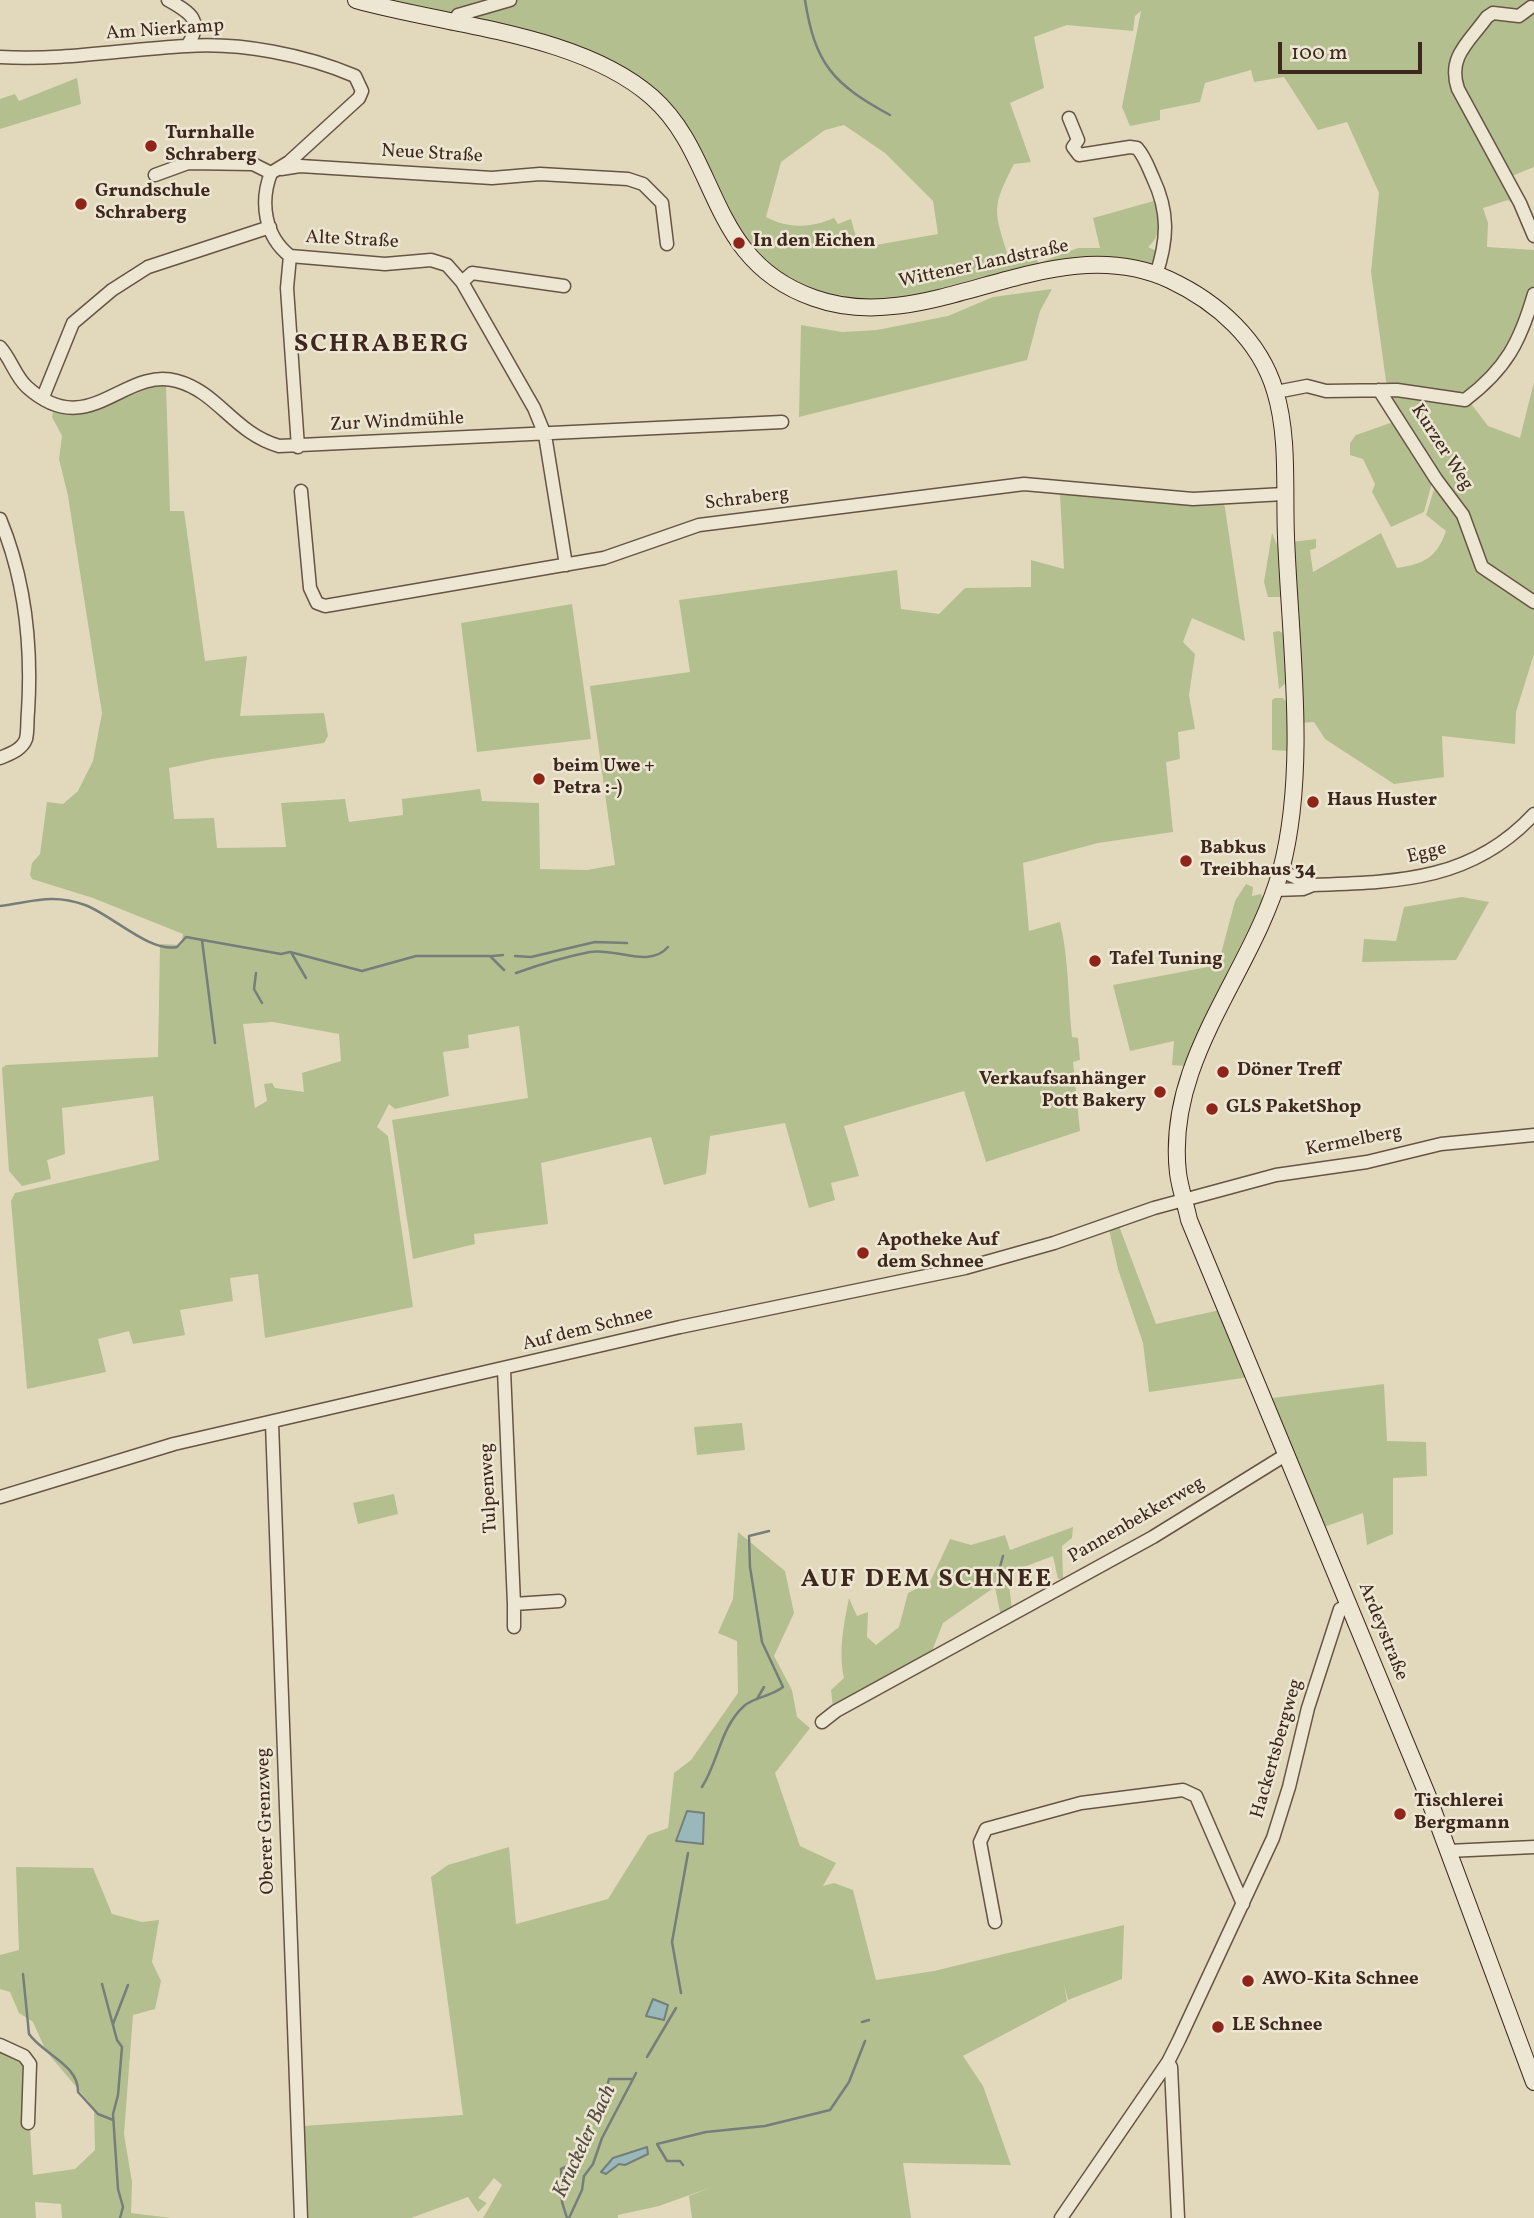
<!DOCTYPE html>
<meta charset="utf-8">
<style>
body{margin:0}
#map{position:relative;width:1534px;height:2218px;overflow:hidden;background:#e2d9bc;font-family:Vollkorn,serif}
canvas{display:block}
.scale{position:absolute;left:1278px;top:42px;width:144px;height:32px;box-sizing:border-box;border:4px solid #3e281d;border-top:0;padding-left:9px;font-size:21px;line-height:24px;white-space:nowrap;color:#3e281d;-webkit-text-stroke:5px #ece6d3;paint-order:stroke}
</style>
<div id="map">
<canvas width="1534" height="2218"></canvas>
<div class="scale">100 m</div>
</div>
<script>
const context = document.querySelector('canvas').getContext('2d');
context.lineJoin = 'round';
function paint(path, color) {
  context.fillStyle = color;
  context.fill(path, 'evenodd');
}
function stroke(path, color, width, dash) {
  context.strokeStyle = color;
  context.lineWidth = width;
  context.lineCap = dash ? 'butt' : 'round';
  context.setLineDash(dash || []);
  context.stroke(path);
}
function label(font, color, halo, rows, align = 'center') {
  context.font = font + ' Vollkorn,serif';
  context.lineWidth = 5;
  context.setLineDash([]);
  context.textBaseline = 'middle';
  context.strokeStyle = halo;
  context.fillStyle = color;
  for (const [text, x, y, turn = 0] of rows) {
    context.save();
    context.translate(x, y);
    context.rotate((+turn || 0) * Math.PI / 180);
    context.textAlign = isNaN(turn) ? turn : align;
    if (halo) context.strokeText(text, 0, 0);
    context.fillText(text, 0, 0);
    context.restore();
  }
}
paint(new Path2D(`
 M 377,0 L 1534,0 L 1534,167 L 1502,180 L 1521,211 L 1508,200 L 1483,208 L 1488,223 L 1487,247 L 1534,250 L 1534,286 L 1512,347 L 1468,396 L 1387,388 L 1371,272 L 1379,193 L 1347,122 L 1318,130 L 1284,77 L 1254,82 L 1251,70 L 1205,83 L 1200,102 L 1160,110 L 1160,120 L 1130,126 L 1122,107 L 1141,11 L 1135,16 L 1133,31 L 1067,25 L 1034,37 L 1044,88 L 1010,103 L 1031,162 L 1014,164 C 991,208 994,210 1008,256 L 1029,250 L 1039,263 L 1078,248 L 1100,248 L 1093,218 L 1161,199 C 1162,214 1161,237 1148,247 L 1159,252 L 1152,265 L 1043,264 L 895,300 L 863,302 L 824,296 L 795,282 L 765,261 L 744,238 L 718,189 L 623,69 ZM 844,125 L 885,153 L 933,201 L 938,234 L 859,248 L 851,219 L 838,224 L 834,218 C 811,228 789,229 766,217 L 781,162 L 825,130 Z
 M 77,78 L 81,104 L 0,129 L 0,99 L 15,94 L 19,101 Z
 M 1052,289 L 1040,311 L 1027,360 L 799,417 L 801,325 L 842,332 L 877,330 L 948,316 L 993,297 Z
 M 1534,382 L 1534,654 L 1516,712 L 1515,744 L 1442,736 L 1444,777 L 1394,784 L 1325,739 L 1314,722 L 1300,723 L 1292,542 L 1316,539 L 1316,548 L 1310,550 L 1313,572 L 1381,533 L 1397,568 C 1423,564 1437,558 1446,531 L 1426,515 L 1436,483 L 1465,513 L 1385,392 L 1469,401 L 1488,426 L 1520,438 Z
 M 160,384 L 166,385 L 170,511 L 184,511 L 205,661 L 247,656 L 240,716 L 324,713 L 328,736 L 324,743 L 212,759 L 169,768 L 174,819 L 214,818 L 217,848 L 286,847 L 281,803 L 345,799 L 349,822 L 403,815 L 402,799 L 480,789 L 482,801 L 539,803 L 540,869 L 587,870 L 615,865 L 590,686 L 690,672 L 679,600 L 897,570 L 901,609 L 939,614 L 965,588 L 1031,587 L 1031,560 L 1064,569 L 1060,494 L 1224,502 L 1245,641 L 1192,618 L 1183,642 L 1195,654 L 1189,695 L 1195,729 L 1178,732 L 1180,759 L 1166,762 L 1173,832 L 1098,843 L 1023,863 L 1029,931 L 1060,922 C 1069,959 1068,999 1072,1037 L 1078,1038 L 1080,1060 L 1073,1062 L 1080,1131 L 986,1162 L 964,1091 L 844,1126 L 859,1176 L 831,1183 L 835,1200 L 809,1208 L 785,1123 L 710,1136 L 706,1174 L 664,1185 L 651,1137 L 541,1163 L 548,1224 L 474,1234 L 475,1244 L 413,1259 L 392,1120 L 528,1098 L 519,1026 L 468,1035 L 469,1048 L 443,1052 L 449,1096 L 395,1109 L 389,1104 L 377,1127 L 388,1136 L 413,1307 L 265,1338 L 258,1274 L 230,1278 L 233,1301 L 180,1310 L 185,1335 L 133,1344 L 129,1331 L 98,1339 L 106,1372 L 27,1389 L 11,1201 L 15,1193 L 159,1160 L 153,1096 L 62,1108 L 65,1154 L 47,1160 L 51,1179 L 22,1186 L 9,1171 L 2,1068 L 6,1065 L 158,1057 L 160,944 L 181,945 L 183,934 L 93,898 L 32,879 L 30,875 L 32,863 L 40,854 L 47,802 L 63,804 L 78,791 L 93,761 L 102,713 L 68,496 L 59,459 L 62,436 L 52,417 L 55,404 L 88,409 L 103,407 ZM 273,1022 L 339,1034 L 341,1061 L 302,1073 L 304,1092 L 275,1088 L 272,1083 L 264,1084 L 267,1101 L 255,1108 L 243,1024 Z
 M 1396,421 L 1433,479 L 1424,512 L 1391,527 L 1372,492 L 1375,484 L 1363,459 L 1350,455 L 1350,443 L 1356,435 Z
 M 1272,533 L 1283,559 L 1283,597 L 1268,597 L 1264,582 Z
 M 572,604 L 591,739 L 477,752 L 461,623 Z
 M 1279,631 L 1285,634 L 1288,681 L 1279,689 L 1273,632 Z
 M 1275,698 L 1283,698 L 1287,703 L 1288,751 L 1272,750 L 1272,700 Z
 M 1246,884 L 1253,887 L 1252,896 L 1261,894 L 1264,900 L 1200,1030 L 1186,1066 L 1172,1065 L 1174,1041 L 1130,1051 L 1113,985 L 1218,965 L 1235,901 Z
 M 1462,897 L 1489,902 L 1456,960 L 1362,962 L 1364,939 L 1396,941 L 1404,907 Z
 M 1119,1226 L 1156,1324 L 1220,1310 L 1249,1377 L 1149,1392 L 1143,1343 L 1118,1269 L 1109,1229 Z
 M 1384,1384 L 1387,1441 L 1426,1442 L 1427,1476 L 1393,1478 L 1393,1534 L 1367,1545 L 1363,1513 L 1324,1527 L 1272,1398 Z
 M 742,1423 L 745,1450 L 697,1455 L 694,1427 Z
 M 394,1494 L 398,1514 L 358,1524 L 353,1503 Z
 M 1073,1527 L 1072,1538 L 1062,1546 L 1063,1578 L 1058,1579 L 1053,1556 L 1008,1573 L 1012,1611 L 1001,1617 L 995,1587 L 943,1623 L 930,1656 L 833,1708 L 831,1690 L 844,1678 C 838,1652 844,1623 849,1598 L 857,1616 L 868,1612 L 867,1637 L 876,1645 L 899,1627 L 908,1593 L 930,1582 L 950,1539 L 971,1545 L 1005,1535 L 1010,1550 Z
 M 738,1532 L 785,1571 L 794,1613 L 774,1656 L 792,1690 L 797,1717 L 810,1728 L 775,1773 L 800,1846 L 836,1863 L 823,1886 L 834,1883 L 853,1890 L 876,1980 L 934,1971 L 1124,1925 L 1122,1979 L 1068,2000 L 1064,1984 L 1067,2001 L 963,2056 L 983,2086 L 1011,2165 L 903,2163 L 911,2218 L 692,2218 L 689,2196 L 712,2187 L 659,2206 L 618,2215 L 618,2218 L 483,2218 L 502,2185 L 494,2178 L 478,2198 L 487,2203 L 478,2212 L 468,2197 L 411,2218 L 308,2218 L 303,2126 L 463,2115 L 431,1877 L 448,1865 L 509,1847 L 516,1924 L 608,1899 L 648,1835 L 668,1828 L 674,1773 L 691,1760 L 738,1693 L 737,1641 L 718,1633 L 733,1599 Z
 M 16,1867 L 93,1868 L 112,1914 L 142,1922 L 159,1920 L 152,1962 L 161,1981 L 155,2009 L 133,2015 L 124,2134 L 132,2182 L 131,2213 L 171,2218 L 62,2218 L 61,2204 L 35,2202 L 36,2218 L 0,2218 L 0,2048 L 26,2064 L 33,2175 L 75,2169 L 95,2150 L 94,2108 L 46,2051 L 33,2022 L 19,2013 L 10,1992 L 0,1989 L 0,1955 L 19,1950 Z`), '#b4bf8f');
const water = new Path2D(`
 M 687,1811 L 704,1813 L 703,1844 L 676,1841 Z
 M 653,1999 L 668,2005 L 664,2020 L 646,2016 Z
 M 647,2147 L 648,2154 L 625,2165 L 619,2164 L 606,2174 L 601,2172 L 613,2158 Z`);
paint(water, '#99b8ba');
stroke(water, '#757e7b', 2);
stroke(new Path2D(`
 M 805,0 C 815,64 833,84 890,115
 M 0,906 C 32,902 52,893 85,905 C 112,915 150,953 177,947 L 186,937 L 281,954 L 290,952 L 362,971 L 416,956 L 490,956 L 504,970
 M 202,940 L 215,1043
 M 292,954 L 306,978
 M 492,956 L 503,955
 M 515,956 L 531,957 L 595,942 L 627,943
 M 256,973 L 254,989 L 262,1003
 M 516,973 C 541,964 564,957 590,952 C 614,947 649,969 668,947
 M 1000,1567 L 1003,1556
 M 757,1699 L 764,1687
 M 702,1787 C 719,1760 720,1728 744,1706 C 754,1697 770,1697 783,1687 L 762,1642 L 750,1567 L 749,1536 L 769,1531
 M 23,1974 L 29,2034 C 43,2054 79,2065 78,2092 L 98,2114 L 113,2120
 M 102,1984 L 117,2040 L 122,2047 L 118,2095 L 113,2114 L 118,2189 L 123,2207 L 120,2218
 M 681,1993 L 672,1942 L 688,1853
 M 862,2022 L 869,2020
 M 113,2024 L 128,1985
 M 647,2057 L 676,2008
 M 605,2095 L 609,2079 L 633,2079 L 636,2073
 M 683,2165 L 680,2161 L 667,2161 L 657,2144 L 706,2132 L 765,2126 L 830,2110 L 849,2082 L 865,2041
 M 567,2218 L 562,2202 L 561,2169 L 578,2161
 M 569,2218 L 582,2190 L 584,2176 L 593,2164 L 602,2138 L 633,2079`), '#757e7b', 2.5);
const street = new Path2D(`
 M 168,0 C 189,12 205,20 187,46
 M 1531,7 L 1519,16 L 1493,13 L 1487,17 C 1469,42 1447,57 1458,89 L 1520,203 L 1534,236
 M 452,23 L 458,15 L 510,0
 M 0,57 C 63,61 125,49 187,46 C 240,42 306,55 355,76 L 362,91 L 359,98 L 289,162 L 271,173
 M 1069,118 L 1078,140 L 1073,147 L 1079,155 L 1130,147 L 1137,148 C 1145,157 1148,167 1153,178 C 1169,212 1168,239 1156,275
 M 281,169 L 300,166 L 492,178 L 540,174 L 628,179 L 643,184 L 662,203 L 667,244
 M 271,173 C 260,201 264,236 290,256 L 385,264 L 431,260 L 447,265 L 462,282 L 534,408 L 545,435 L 566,565
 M 155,175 L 188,163 L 253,164 L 271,173
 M 290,256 L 287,288 L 298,447
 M 462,282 L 472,273 L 564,286
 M 0,347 C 11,359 15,376 27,387 C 89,443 123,366 177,381 C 218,392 234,433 279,446 L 782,422
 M 1379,390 L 1436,479 L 1463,515 L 1482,567 L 1534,602
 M 1276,392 L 1307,386 L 1326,391 L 1397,390 L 1465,400 C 1506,369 1520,342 1534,294
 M 43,397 L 73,323 L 112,290 L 148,267 L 270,227
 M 301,491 L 310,588 L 317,603 L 325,606 L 604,558 L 699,525 L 1024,484 L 1193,499 L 1284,494
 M 0,519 C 25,579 32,648 28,712 C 27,720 28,731 26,739 C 22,750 9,754 0,758
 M 1281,871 L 1313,885
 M 1275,890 L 1303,889 L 1313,885 C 1398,882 1472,881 1534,814
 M 504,1370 L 514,1604 L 559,1601
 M 272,1423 L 301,2218
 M 0,1497 L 174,1444 L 680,1327 L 965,1268 L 1054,1243 L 1154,1208 L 1276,1175 L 1367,1162 L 1441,1144 L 1534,1135
 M 514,1627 L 514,1604
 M 822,1722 L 836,1711 L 1153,1537 L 1287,1454
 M 1448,1851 L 1534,1847
 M 995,1922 L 980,1842 L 986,1829 L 1081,1803 L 1183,1790 L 1196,1796 L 1243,1904
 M 0,2045 L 24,2056 L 30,2064 L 28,2123
 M 1168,2062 L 1171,2067 L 1178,2218
 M 1061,2218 L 1168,2062 L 1179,2040 L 1273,1838 L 1289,1787 L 1308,1708 L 1340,1609 L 1349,1605`);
const secondary = new Path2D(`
 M 356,0 C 448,26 579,33 652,97 C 720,157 707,261 814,298 C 930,340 1050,225 1170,280 C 1217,302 1260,340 1275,391 C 1289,436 1284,490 1286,537 C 1290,642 1308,769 1281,870 C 1253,973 1165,1059 1178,1173 C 1180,1189 1186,1205 1189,1220 L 1427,1794 L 1534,2082`);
stroke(street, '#675445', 15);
stroke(secondary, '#3e281d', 18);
stroke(street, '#ece6d3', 12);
stroke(secondary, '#ece6d3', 16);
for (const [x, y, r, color] of [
 [151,146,7,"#8f2418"],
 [81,204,7,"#8f2418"],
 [739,243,7,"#8f2418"],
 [539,779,7,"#8f2418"],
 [1313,802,7,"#8f2418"],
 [1186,861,7,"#8f2418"],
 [1095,961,7,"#8f2418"],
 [1223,1072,7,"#8f2418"],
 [1160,1092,7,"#8f2418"],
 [1212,1109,7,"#8f2418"],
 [863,1253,7,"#8f2418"],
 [1400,1814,7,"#8f2418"],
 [1248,1981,7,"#8f2418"],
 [1218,2027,7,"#8f2418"]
]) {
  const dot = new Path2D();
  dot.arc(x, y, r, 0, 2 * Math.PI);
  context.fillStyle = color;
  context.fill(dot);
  stroke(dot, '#ece6d3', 2.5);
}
label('19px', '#3e281d', '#ece6d3', [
 ["Am Nierkamp",165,31,-4],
 ["Neue Straße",432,155,3],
 ["Alte Straße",352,241,3],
 ["Wittener Landstraße",984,265,-12],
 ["Zur Windmühle",397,423,-3],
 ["Kurzer Weg",1441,448,57],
 ["Schraberg",747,500,-7],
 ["Egge",1427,854,-14],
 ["Kermelberg",1354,1142,-11],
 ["Auf dem Schnee",588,1330,-14],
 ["Tulpenweg",490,1488,-93],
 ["Pannenbekkerweg",1137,1521,-30],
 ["Ardeystraße",1382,1632,68],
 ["Hackertsbergweg",1278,1749,-74],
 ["Oberer Grenzweg",267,1821,-92]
]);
label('bold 19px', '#3e281d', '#ece6d3', [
 ["Turnhalle",165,135],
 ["Schraberg",165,157],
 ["Grundschule",95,193],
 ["Schraberg",95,215],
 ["In den Eichen",753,243],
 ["beim Uwe +",553,768],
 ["Petra :-)",553,790],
 ["Haus Huster",1327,802],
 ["Babkus",1200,850],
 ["Treibhaus 34",1200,872],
 ["Tafel Tuning",1109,961],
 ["Döner Treff",1237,1072],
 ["Verkaufsanhänger",1146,1081,"right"],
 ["Pott Bakery",1146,1103,"right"],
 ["GLS PaketShop",1226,1109],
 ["Apotheke Auf",877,1242],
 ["dem Schnee",877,1264],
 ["Tischlerei",1414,1803],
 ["Bergmann",1414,1825],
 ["AWO-Kita Schnee",1262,1981],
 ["LE Schnee",1232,2027]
], 'left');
label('italic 21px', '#554c44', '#ece6d3', [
 ["Kruckeler Bach",586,2142,-65]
]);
context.letterSpacing = '2px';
label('bold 26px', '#3e281d', '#ece6d3', [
 ["SCHRABERG",382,346],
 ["AUF DEM SCHNEE",927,1581]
]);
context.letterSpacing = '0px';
</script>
